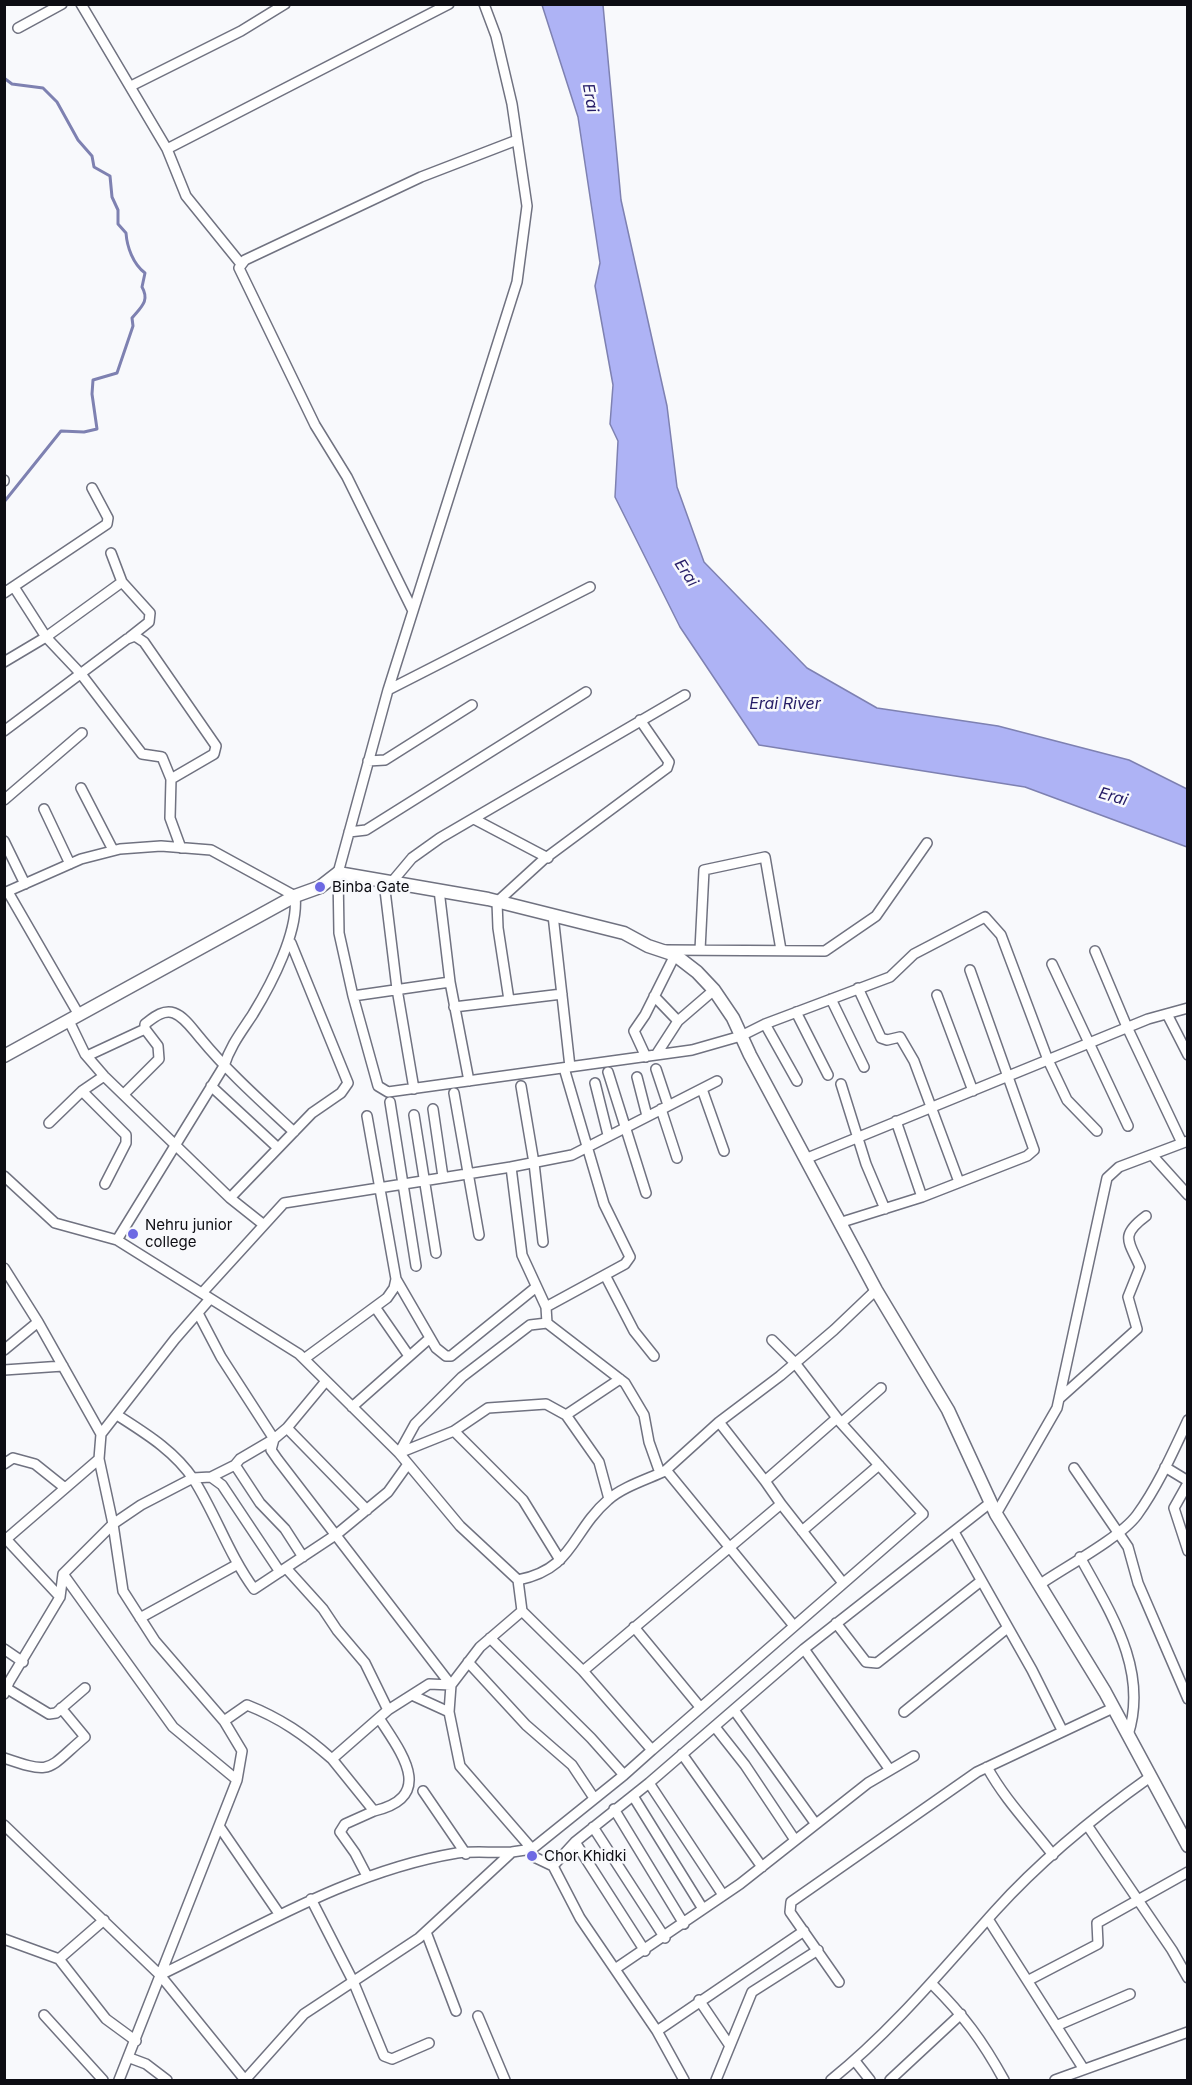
<!DOCTYPE html>
<style>
body{margin:0}
#map{position:relative;width:1192px;height:2085px;overflow:hidden;background:#f8f9fc;font-family:Inter,sans-serif}
canvas{display:block}
.frame{position:absolute;inset:0;border:6px solid #0d0d13;pointer-events:none}
</style>
<div id="map">
<canvas width="1192" height="2085"></canvas>
<div class="frame"></div>
</div>
<script>
const context = document.querySelector('canvas').getContext('2d');
context.lineJoin = 'round';
function paint(path, color) {
  context.fillStyle = color;
  context.fill(path, 'evenodd');
}
function stroke(path, color, width, dash) {
  context.strokeStyle = color;
  context.lineWidth = width;
  context.lineCap = dash ? 'butt' : 'round';
  context.setLineDash(dash || []);
  context.stroke(path);
}
function label(font, color, halo, rows, align = 'center') {
  context.font = font + ' Inter,sans-serif';
  context.lineWidth = 5;
  context.setLineDash([]);
  context.textBaseline = 'middle';
  context.strokeStyle = halo;
  context.fillStyle = color;
  for (const [text, x, y, turn = 0] of rows) {
    context.save();
    context.translate(x, y);
    context.rotate((+turn || 0) * Math.PI / 180);
    context.textAlign = isNaN(turn) ? turn : align;
    if (halo) context.strokeText(text, 0, 0);
    context.fillText(text, 0, 0);
    context.restore();
  }
}
const water = new Path2D(`
 M 542,5 L 603,5 L 621,200 L 667,406 L 677,487 L 704,562 L 807,668 L 877,708 L 998,726 L 1129,760 L 1187,789 L 1187,847 L 1025,787 L 759,745 L 680,627 L 615,497 L 618,441 L 610,424 L 613,385 L 595,286 L 600,263 L 578,117 Z`);
paint(water, '#aeb3f5');
stroke(water, '#7e81b1', 1.5);
stroke(new Path2D(`
 M 4,78 L 12,84 L 43,88 L 57,102 L 78,140 L 92,156 L 94,167 L 110,176 L 112,197 L 118,210 L 118,224 L 126,233 C 127,247 133,264 145,273 L 142,287 C 150,301 141,307 132,318 L 133,326 L 117,373 L 93,380 L 92,394 L 97,429 L 84,432 L 61,431 L 4,502`), '#7e81b1', 3);
const minor = new Path2D(`
 M 81,4 L 167,149 L 186,196 L 241,264
 M 484,4 L 496,36 L 512,104 L 527,206 L 517,282 L 388,690 L 338,873 L 339,933 L 353,996 L 378,1086 L 388,1092 L 692,1050 L 741,1036 L 765,1024 L 890,977 L 914,954 L 985,917 L 1001,935 L 1048,1060 L 1067,1100 L 1097,1131
 M 18,28 L 62,4
 M 131,86 L 241,31 L 285,4
 M 167,149 L 449,4
 M 4,480 L 4,481
 M 111,553 L 122,582 L 150,613 L 149,622 L 130,637
 M 14,587 L 46,637 L 81,674 L 142,754 L 162,757 L 171,779 L 170,818 L 181,848
 M 4,593 L 107,524 L 108,518 L 92,488
 M 413,611 L 347,477 L 315,425 L 239,268 L 245,260 L 421,177 L 517,140
 M 4,662 L 46,637 L 122,582
 M 388,690 L 590,587
 M 4,731 L 127,639 L 135,636 L 144,642 L 216,746 L 214,754 L 171,779
 M 368,761 L 385,760 L 472,705
 M 81,788 L 113,850
 M 4,800 L 82,733
 M 44,809 L 70,864
 M 474,819 L 548,858
 M 349,832 L 366,830 L 586,692
 M 4,841 L 25,884
 M 384,882 L 397,989 L 414,1089
 M 391,883 L 412,858 L 440,838 L 685,695
 M 439,890 L 450,982 L 469,1081
 M 8,892 L 79,1015
 M 4,893 L 81,859 L 120,849 L 161,846 L 211,850 L 295,896 C 299,931 272,983 253,1014 C 242,1031 230,1046 224,1066 L 117,1240
 M 553,915 L 570,1067
 M 665,950 L 825,951 L 876,916 L 927,843
 M 700,950 L 704,870 L 765,857 L 781,950
 M 1095,951 L 1127,1027 L 1182,1143
 M 1052,964 L 1128,1126
 M 858,988 L 881,1038 L 887,1040 L 900,1037 L 914,1061 L 959,1182
 M 937,995 L 973,1091
 M 353,996 L 450,982
 M 654,996 L 678,1021
 M 831,999 L 864,1067
 M 509,1000 L 498,928 L 497,902 L 543,860 L 667,768 L 669,762 L 640,720
 M 454,1007 L 562,994
 M 796,1012 L 828,1075
 M 1167,1014 L 1188,1055
 M 69,1021 L 85,1054 L 104,1076 L 230,1198 L 264,1225
 M 765,1024 L 797,1081
 M 656,1055 L 678,1021 L 714,990
 M 87,1056 L 145,1029 L 145,1024 C 153,1018 163,1009 174,1013 C 185,1017 193,1030 201,1039 C 229,1073 262,1102 294,1132
 M 646,1057 L 634,1031 L 645,1015 L 675,955
 M 656,1069 L 668,1105
 M 608,1072 L 646,1193
 M 637,1077 L 647,1116
 M 595,1083 L 608,1135
 M 841,1084 L 866,1164 L 885,1209
 M 211,1086 L 278,1148
 M 521,1086 L 534,1163 L 543,1242
 M 702,1089 L 724,1151
 M 82,1091 L 126,1135 L 126,1143 L 105,1184
 M 454,1093 L 479,1235
 M 124,1094 L 159,1059 L 158,1046 L 145,1029
 M 390,1102 L 416,1266
 M 433,1109 L 443,1177
 M 661,1109 L 677,1158
 M 414,1115 L 436,1253
 M 896,1121 L 922,1197
 M 49,1123 L 82,1091 L 104,1076
 M 1152,1155 L 1188,1195
 M 805,1159 L 1148,1019 L 1188,1008
 M 4,1176 L 55,1223 L 117,1240 L 299,1354 L 399,1453 L 460,1526 L 518,1580 L 522,1611 L 480,1647 L 451,1685 L 449,1712 L 460,1766 L 532,1849 L 532,1856 L 553,1866 L 580,1918 L 657,2031 L 684,2080
 M 230,1198 L 312,1113 L 341,1093 L 348,1083 L 291,943
 M 839,1223 L 922,1197 L 1027,1156 L 1034,1150 L 970,970
 M 4,1268 L 38,1322 L 101,1434 L 99,1459 L 113,1524 L 123,1591 L 155,1641 L 224,1721 L 242,1751 L 237,1780 L 119,2080
 M 605,1275 L 634,1331 L 654,1356
 M 396,1279 L 436,1348 L 446,1356 L 451,1356 L 535,1288
 M 202,1293 L 284,1203 L 511,1167
 M 375,1307 L 409,1356
 M 546,1307 L 625,1264 L 630,1257 L 604,1204 L 564,1068
 M 199,1315 L 221,1357 L 274,1439 L 271,1450 L 278,1460 L 451,1685
 M 547,1323 L 530,1325 L 462,1377 L 415,1424 L 399,1453 L 454,1431 L 488,1408 L 546,1404 L 566,1415 L 620,1379
 M 4,1350 L 38,1322
 M 304,1359 L 387,1298 L 394,1288 L 396,1279 L 367,1116
 M 4,1370 L 63,1366
 M 1060,1398 L 1137,1329 L 1128,1297 L 1140,1267 C 1129,1241 1119,1236 1146,1216
 M 352,1407 L 430,1338
 M 117,1415 C 145,1433 175,1451 194,1480 C 216,1515 229,1555 254,1589 L 337,1534 L 388,1492 L 408,1464
 M 566,1415 L 599,1462 L 609,1499
 M 719,1422 L 765,1481
 M 841,1423 L 881,1388
 M 287,1428 L 367,1510
 M 454,1431 L 523,1500 L 560,1560
 M 101,1434 L 175,1339 L 209,1300
 M 4,1464 L 13,1458 L 35,1464 L 65,1488
 M 235,1465 L 260,1503 L 285,1529 L 303,1557
 M 1165,1467 L 1188,1481
 M 1074,1468 L 1128,1547 L 1138,1583 L 1188,1699
 M 660,1473 L 649,1442 L 644,1415 L 625,1383 L 547,1323 L 546,1307 L 522,1255 L 511,1167 L 572,1155 L 717,1081
 M 211,1477 L 222,1485 L 280,1572
 M 1188,1483 L 1174,1508 L 1188,1551
 M 781,1504 L 765,1481 L 837,1418
 M 996,1514 L 1057,1408 L 1107,1178 L 1119,1167 L 1188,1141
 M 802,1531 L 879,1465
 M 954,1532 L 1032,1670 L 1062,1730
 M 7,1540 L 60,1597
 M 4,1541 L 99,1459
 M 1080,1557 C 1110,1612 1149,1670 1128,1735
 M 286,1568 L 323,1609 L 337,1630 L 365,1663 L 388,1710
 M 63,1574 L 173,1727 L 237,1780
 M 518,1580 C 574,1569 571,1532 608,1500 C 622,1487 648,1479 665,1471
 M 1039,1585 C 1065,1567 1120,1538 1137,1515 C 1158,1486 1173,1452 1188,1420
 M 140,1618 L 238,1564
 M 836,1623 L 866,1662 L 877,1663 L 981,1581
 M 794,1626 L 666,1470 L 719,1422 L 780,1376 L 834,1330 L 876,1290
 M 634,1627 L 700,1707
 M 490,1638 L 591,1738 L 624,1775
 M 4,1649 L 23,1662
 M 804,1649 L 890,1770
 M 468,1662 L 526,1725 L 572,1765 L 594,1798
 M 583,1671 L 781,1504 L 843,1583
 M 6,1688 L 49,1714 L 56,1713 L 85,1688
 M 4,1694 L 9,1682 L 60,1597 L 63,1574 L 113,1524 L 141,1505 L 193,1478 L 211,1477 L 235,1465 L 240,1459 L 274,1439 L 287,1428 L 326,1381
 M 414,1696 L 449,1712
 M 734,1710 L 815,1823
 M 904,1712 L 1006,1629
 M 224,1721 L 247,1705 C 280,1718 305,1735 332,1759 L 388,1710 L 429,1684 L 451,1685
 M 715,1727 L 745,1765 L 795,1840
 M 652,1750 L 923,1514 L 841,1423 L 795,1363 L 772,1340
 M 682,1754 L 762,1867
 M 4,1758 C 54,1775 46,1770 85,1737 L 61,1708
 M 332,1759 L 374,1811 L 345,1824 L 340,1832 L 355,1853 L 367,1876
 M 987,1767 C 1005,1800 1030,1825 1053,1855
 M 649,1783 L 723,1895
 M 423,1791 L 466,1854
 M 633,1796 L 703,1909
 M 614,1809 L 684,1924
 M 374,1811 C 437,1796 400,1751 379,1718
 M 4,1825 L 160,1975 L 245,2080
 M 1087,1825 L 1172,1950 L 1188,1978
 M 219,1826 L 280,1915
 M 593,1827 L 665,1938
 M 575,1842 L 645,1951
 M 553,1866 L 575,1842 L 649,1783 L 804,1649 L 990,1503
 M 311,1899 L 353,1981 L 384,2056 L 392,2059 L 429,2043
 M 988,1919 L 1083,2068
 M 426,1932 L 456,2011
 M 4,1939 L 59,1959 L 106,2019 L 136,2041
 M 59,1959 L 104,1920
 M 615,1969 L 740,1884 L 868,1783 L 914,1756
 M 160,1975 C 256,1929 349,1871 457,1853 C 474,1851 494,1853 512,1852
 M 1029,1980 L 1098,1944 L 1097,1923 L 1188,1872
 M 839,1982 L 790,1912 L 791,1902 L 977,1772 L 1113,1708
 M 932,1984 C 964,2016 982,2040 1004,2080
 M 699,2000 L 730,2046
 M 44,2015 L 103,2080
 M 478,2016 L 505,2080
 M 1056,2026 L 1130,1994
 M 657,2031 L 804,1931
 M 130,2058 L 146,2064 L 167,2080
 M 855,2061 L 870,2080
 M 245,2080 L 304,2014 L 419,1938 L 512,1852 L 532,1849 L 624,1775 L 652,1750 L 583,1671 L 522,1611
 M 716,2080 L 752,1992 L 818,1950
 M 831,2080 C 893,2030 942,1970 995,1911 C 1041,1860 1095,1816 1150,1777
 M 890,2080 L 961,2014
 M 1055,2080 L 1188,2032`);
const major = new Path2D(`
 M 4,1056 L 295,896 L 320,887 L 338,873 L 488,899 L 624,933 L 648,946 L 675,955 L 697,972 L 714,990 L 733,1018 L 750,1055 L 876,1290 L 948,1410 L 996,1514 L 1105,1692 L 1188,1846`);
stroke(minor, '#707280', 12);
stroke(major, '#707280', 15);
stroke(minor, '#fff', 9);
stroke(major, '#fff', 12);
for (const [x, y, r, color] of [
 [320,887,6,"#6d69e3"],
 [133,1234,6,"#6d69e3"],
 [532,1856,6,"#6d69e3"]
]) {
  const dot = new Path2D();
  dot.arc(x, y, r, 0, 2 * Math.PI);
  context.fillStyle = color;
  context.fill(dot);
  stroke(dot, '#f8f9fc', 2);
}
label('15px', '#0d0d13', '#f8f9fc', [
 ["Binba Gate",332,887],
 ["Nehru junior",145,1225],
 ["college",145,1242],
 ["Chor Khidki",544,1856]
], 'left');
label('italic 16px', '#251c66', '#f8f9fc', [
 ["Erai",590,98,80],
 ["Erai",686,573,57],
 ["Erai River",785,704],
 ["Erai",1113,797,16]
]);
</script>
